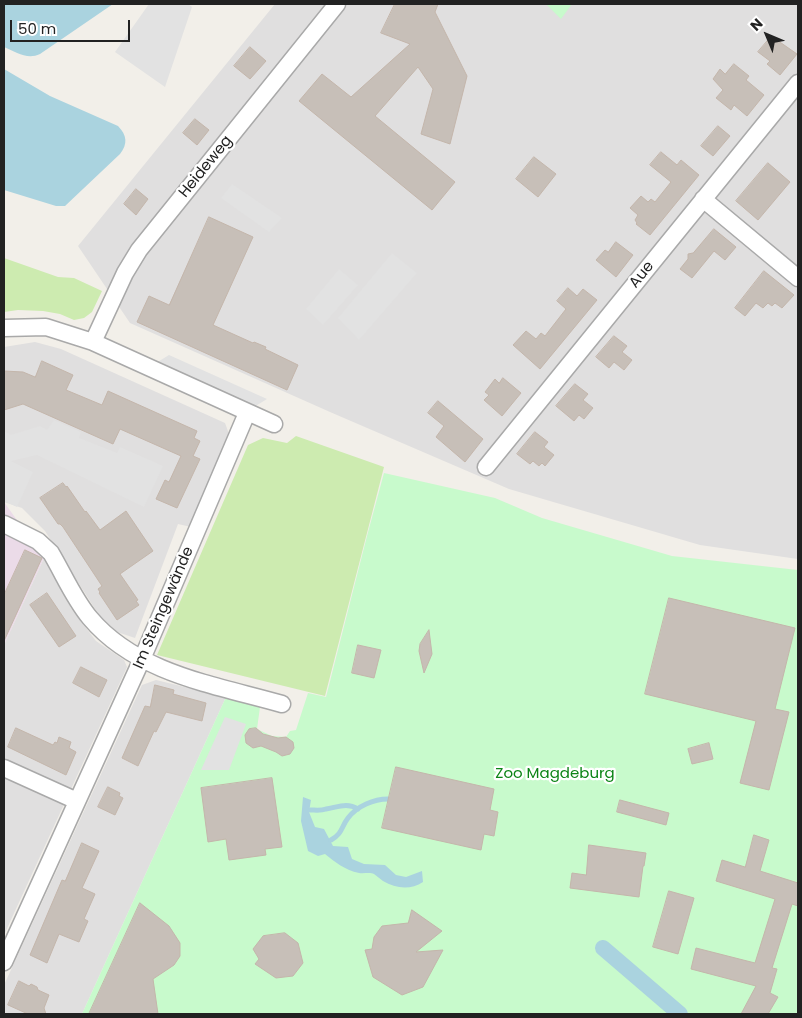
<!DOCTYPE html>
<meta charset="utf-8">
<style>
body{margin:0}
#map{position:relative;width:802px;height:1018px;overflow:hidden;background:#f2efe9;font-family:Poppins,sans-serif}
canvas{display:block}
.frame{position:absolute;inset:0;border:5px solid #222;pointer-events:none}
.north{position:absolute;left:742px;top:10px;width:50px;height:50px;-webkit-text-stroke:4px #fff;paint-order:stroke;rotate:315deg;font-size:14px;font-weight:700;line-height:20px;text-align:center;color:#222}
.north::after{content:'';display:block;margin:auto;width:18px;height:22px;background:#222;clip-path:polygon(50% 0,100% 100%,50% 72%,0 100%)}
.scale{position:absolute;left:10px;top:20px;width:120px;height:22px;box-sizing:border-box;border:2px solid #222;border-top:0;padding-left:6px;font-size:15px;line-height:18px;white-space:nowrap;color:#222;-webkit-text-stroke:4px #fff;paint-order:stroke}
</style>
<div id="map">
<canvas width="802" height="1018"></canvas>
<div class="frame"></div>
<div class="north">N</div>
<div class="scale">50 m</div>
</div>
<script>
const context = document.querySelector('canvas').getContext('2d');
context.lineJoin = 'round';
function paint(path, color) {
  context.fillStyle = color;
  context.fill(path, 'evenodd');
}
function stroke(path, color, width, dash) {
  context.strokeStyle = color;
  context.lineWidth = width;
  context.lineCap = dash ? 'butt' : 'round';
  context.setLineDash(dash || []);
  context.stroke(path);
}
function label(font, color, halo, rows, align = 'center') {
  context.font = font + ' Poppins,sans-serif';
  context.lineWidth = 4.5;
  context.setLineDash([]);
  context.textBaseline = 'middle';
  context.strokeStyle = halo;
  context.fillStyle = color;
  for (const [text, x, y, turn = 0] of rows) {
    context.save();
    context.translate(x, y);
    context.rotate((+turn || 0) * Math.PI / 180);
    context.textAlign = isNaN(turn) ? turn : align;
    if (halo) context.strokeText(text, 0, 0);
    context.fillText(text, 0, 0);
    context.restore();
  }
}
paint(new Path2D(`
 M 275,4 L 798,4 L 798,559 L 700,545 L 509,489 L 330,412 L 130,323 L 78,246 Z
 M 35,342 L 61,349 L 225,423 L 229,434 L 191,527 L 178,524 L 135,638 L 117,632 L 99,615 L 45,531 L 22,508 L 4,502 L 4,347 Z
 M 44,558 L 71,608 L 96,641 L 124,660 L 127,667 L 4,935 L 4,645 Z
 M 156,680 L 226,697 L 82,1014 L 4,1014 L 4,985 L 142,685 Z`), '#e0dfdf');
paint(new Path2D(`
 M 4,502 L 44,558 L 4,645 Z`), '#ebdbe8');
paint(new Path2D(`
 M 4,258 L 58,277 L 74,278 L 102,291 L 92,312 L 84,318 L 74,320 L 60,314 L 43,311 L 18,310 L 4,312 Z
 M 296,436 L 384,467 L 325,696 L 157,655 L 248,445 L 263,438 L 287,443 Z`), '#cdebb0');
paint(new Path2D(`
 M 546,4 L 572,4 L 561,19 Z
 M 384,473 L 495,498 L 542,518 L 672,556 L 798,570 L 798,1014 L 82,1014 L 226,697 L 260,707 L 257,729 L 272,736 L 286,737 L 290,731 L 296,730 L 308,693 L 326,697 L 367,536 Z`), '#c8facc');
paint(new Path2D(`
 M 149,4 L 188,4 L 192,7 L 165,87 L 115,52 Z
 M 232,184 L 282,218 L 269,232 L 221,198 Z
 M 392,253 L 417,273 L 359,340 L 338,318 Z
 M 339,269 L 358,285 L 323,325 L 306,309 Z
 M 169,355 L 267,399 L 254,407 L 156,363 Z
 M 54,420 L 81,432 L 79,438 L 117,453 L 120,447 L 163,466 L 144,507 L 37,455 L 11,461 L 33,472 L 17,507 L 4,501 L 4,431 L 11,435 L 40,426 L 47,430 Z
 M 225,717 L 246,724 L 229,770 L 201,770 Z`), '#e2e2e2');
paint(new Path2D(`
 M 4,4 L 113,4 L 40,54 C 27,60 16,52 4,47 Z
 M 4,69 L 50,96 L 118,126 C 127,135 128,144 120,154 L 65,206 L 56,206 L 4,190 Z
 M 303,797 L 311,800 L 309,812 L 315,827 L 324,829 L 333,846 L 348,847 L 352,859 L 364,864 L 385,865 L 396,875 L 406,877 L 422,871 L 423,882 C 411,890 396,889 383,881 C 380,879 377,876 374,874 C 370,872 363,874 359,873 C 345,870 335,862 325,854 L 318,856 L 308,851 L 301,821 Z`), '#aad3df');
stroke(new Path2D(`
 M 310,810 C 315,810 321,811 326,809 C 338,807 347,802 358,809
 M 331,840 C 343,833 341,827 348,818 C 357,806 374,799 388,799`), '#aad3df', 5);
stroke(new Path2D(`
 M 603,948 L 680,1014`), '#aad3df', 16);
const building = new Path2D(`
 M 395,4 L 438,4 L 435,12 L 467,76 L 450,144 L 421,134 L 433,89 L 418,67 L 375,116 L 455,182 L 432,210 L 299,101 L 322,74 L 351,97 L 410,44 L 381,33 Z
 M 770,38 L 772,40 L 774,38 L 797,54 L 780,75 L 767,64 L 770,61 L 758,52 Z
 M 250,47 L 266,61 L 250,79 L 234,66 Z
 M 734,64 L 749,76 L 746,80 L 764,95 L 747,116 L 734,105 L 731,110 L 716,98 L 723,90 L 713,79 L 720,69 L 725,74 Z
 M 195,119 L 209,130 L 197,145 L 183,133 Z
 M 718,126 L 730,136 L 713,156 L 701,146 Z
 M 661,152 L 677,165 L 681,160 L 699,175 L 650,235 L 636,224 L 637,223 L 635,220 L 638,215 L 630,208 L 641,196 L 648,202 L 651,199 L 655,202 L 671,182 L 650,165 Z
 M 534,157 L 556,174 L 538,197 L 516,179 Z
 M 768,163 L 790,182 L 758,220 L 736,201 Z
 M 136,189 L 148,199 L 136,215 L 124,204 Z
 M 209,217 L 253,237 L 213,325 L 253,343 L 254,342 L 266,347 L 265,349 L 298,365 L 287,390 L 137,322 L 149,296 L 169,305 Z
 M 714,229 L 736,247 L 725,260 L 714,251 L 692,278 L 680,269 L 688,259 L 688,254 L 693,253 Z
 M 616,242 L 633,255 L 616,277 L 596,260 L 605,250 L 608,252 Z
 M 764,271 L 794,295 L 782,308 L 775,303 L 772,306 L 768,303 L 763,308 L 756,303 L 745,316 L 735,308 Z
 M 568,288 L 577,296 L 583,289 L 597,300 L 540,369 L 513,345 L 526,331 L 536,339 L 541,333 L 545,336 L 566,309 L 557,301 Z
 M 614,336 L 627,346 L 622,352 L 632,360 L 624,370 L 614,362 L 609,368 L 596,357 Z
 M 42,361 L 73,375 L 66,390 L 102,405 L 108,391 L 197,431 L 194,438 L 200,441 L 193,456 L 200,459 L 177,508 L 156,499 L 165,480 L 169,482 L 181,456 L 120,429 L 113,444 L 23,404 L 4,410 L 4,371 L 23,372 L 35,377 Z
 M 503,378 L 521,393 L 502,416 L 484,400 L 489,395 L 485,392 L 495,379 L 499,383 Z
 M 575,384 L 588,394 L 583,400 L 593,408 L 584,419 L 579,415 L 574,421 L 556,406 Z
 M 438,401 L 483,439 L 465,462 L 436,437 L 444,426 L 428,413 Z
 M 535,432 L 548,442 L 544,447 L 554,455 L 545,466 L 542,463 L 539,466 L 533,461 L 530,464 L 517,454 Z
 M 63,483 L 66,487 L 67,486 L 85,512 L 86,511 L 100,530 L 126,511 L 153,551 L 120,574 L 138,600 L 136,601 L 139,605 L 117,620 L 99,593 L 100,592 L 98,589 L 102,586 L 63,527 L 60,524 L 58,524 L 40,498 Z
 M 25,550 L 42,558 L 4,641 L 4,595 Z
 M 47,593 L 76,636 L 59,647 L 30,605 Z
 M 669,598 L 795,628 L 775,709 L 789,712 L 769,790 L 740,783 L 756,721 L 645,694 Z
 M 429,630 L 432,654 L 424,673 L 419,651 L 420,644 Z
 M 358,645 L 381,650 L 374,678 L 352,673 Z
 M 81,667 L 107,680 L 99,697 L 73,683 Z
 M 155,685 L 174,690 L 173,694 L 206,703 L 202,721 L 166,712 L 156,732 L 154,731 L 138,766 L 122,758 L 145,706 L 150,707 Z
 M 16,728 L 53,745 L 55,742 L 57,743 L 59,737 L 71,742 L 69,748 L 76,752 L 66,775 L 8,747 Z
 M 256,728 L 263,734 L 278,738 L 286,737 L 293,742 L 294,748 L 290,754 L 282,756 L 276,752 L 261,746 L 253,748 L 246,743 L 245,735 L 249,729 Z
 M 709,743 L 713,759 L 692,764 L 688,749 Z
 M 396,767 L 494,789 L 490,810 L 498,812 L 494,836 L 484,834 L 481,850 L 382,828 Z
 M 272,778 L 282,847 L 265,849 L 266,855 L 229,860 L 226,839 L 208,842 L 201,788 Z
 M 108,787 L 120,793 L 119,796 L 123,798 L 115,815 L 98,807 Z
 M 620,800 L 669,813 L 666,825 L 617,812 Z
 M 754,835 L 769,840 L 760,871 L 798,883 L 798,906 L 792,904 L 772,968 L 777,969 L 770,993 L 778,997 L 768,1014 L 741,1014 L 756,986 L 691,969 L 696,948 L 755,963 L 775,899 L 716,881 L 722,860 L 745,867 Z
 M 82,843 L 99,851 L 82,888 L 95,894 L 84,919 L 88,921 L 79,942 L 59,934 L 47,963 L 30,955 L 62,880 L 65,881 Z
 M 589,845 L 646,853 L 644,866 L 643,866 L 639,897 L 570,888 L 572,873 L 586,875 Z
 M 669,891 L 694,898 L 678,954 L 653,947 Z
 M 140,903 L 169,926 L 180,943 L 180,956 L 174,965 L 153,979 L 158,1014 L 89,1014 Z
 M 412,910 L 442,931 L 416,952 L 443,950 L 423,987 L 402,995 L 373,977 L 365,950 L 372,949 L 374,937 L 382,926 L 408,923 Z
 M 285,933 L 298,943 L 303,963 L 293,976 L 276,978 L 255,964 L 259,959 L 253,949 L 263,936 Z
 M 19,981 L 29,986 L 31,984 L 37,987 L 38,990 L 49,995 L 44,1008 L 46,1014 L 28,1014 L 8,1005 Z`);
paint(building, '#c7bfb8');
stroke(building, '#c4b6ab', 1);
const minor = new Path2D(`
 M 703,199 L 798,278
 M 4,328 L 46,327 L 93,342 L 274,424
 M 93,342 L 125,273 L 139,250 L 337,4
 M 486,467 L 798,83
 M 4,524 L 38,541 L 51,553 C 64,575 74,599 90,618 C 137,674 216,685 282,704
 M 4,768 L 77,801
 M 4,962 L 142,659 L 247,413`);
stroke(minor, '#a9a9a9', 19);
stroke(minor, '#fff', 16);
label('15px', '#222', '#fff', [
 ["Heideweg",206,167,-51],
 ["Aue",642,275,-51],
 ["Im Steingewände",164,608,-67]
]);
label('15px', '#0c8416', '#fff', [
 ["Zoo Magdeburg",555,774]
]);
</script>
